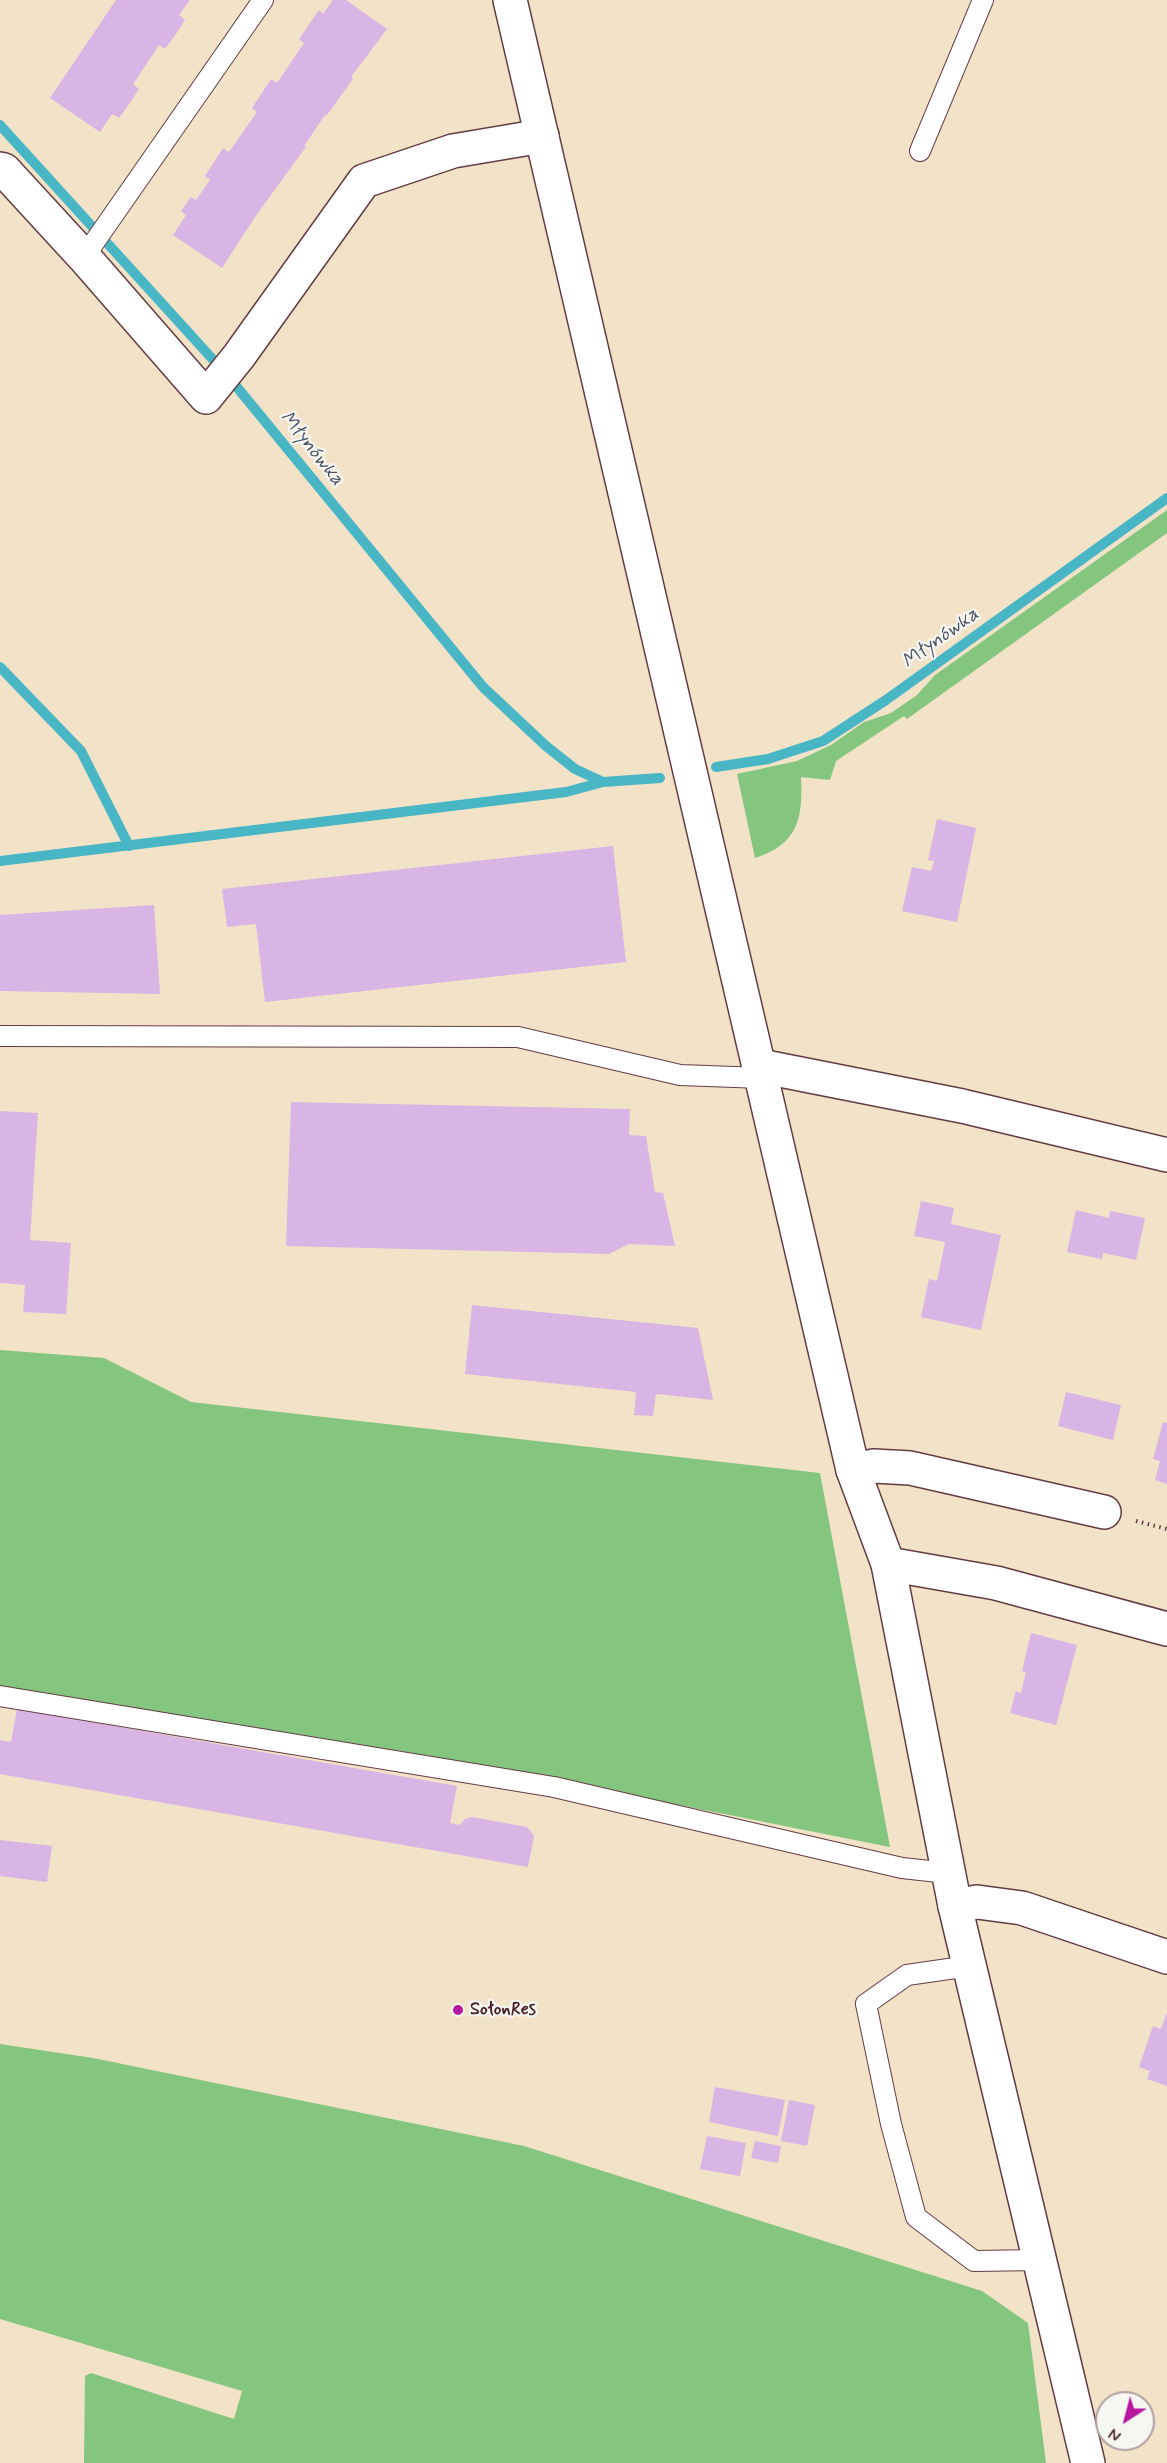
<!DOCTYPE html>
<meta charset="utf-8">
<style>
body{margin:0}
#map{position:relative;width:1167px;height:2463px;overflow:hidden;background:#f2e2c8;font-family:Mynerve,sans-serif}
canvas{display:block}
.north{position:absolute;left:1095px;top:2391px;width:60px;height:60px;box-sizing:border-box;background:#f6f6f2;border:2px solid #b1a0a2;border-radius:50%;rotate:216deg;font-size:16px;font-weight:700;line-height:24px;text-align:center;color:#4a1f2b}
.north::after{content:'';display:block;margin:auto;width:21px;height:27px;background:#b5179e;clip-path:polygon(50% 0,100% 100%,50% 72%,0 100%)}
</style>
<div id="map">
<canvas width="1167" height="2463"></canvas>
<div class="north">N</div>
</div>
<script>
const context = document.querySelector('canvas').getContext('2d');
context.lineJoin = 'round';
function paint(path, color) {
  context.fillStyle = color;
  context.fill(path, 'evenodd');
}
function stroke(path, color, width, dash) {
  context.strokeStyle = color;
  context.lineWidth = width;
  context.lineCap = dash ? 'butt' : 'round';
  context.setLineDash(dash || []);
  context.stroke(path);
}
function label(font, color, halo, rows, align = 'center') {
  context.font = font + ' Mynerve,sans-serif';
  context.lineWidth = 4.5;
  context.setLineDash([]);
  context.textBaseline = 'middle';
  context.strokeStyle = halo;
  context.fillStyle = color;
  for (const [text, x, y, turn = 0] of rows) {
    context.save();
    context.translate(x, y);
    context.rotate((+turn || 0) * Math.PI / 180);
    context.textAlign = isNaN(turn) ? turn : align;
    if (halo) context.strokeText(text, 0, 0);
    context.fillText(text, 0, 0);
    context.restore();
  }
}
paint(new Path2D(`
 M 1167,510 L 1167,533 L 907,719 L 904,716 L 836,761 L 830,780 L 801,777 C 803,819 798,844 755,858 L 737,774 L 797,761 L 831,745 L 864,722 L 891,713 L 917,695 L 935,675 Z
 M 0,1350 L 104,1358 L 191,1402 L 820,1473 L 890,1847 L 443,1758 L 0,1686 Z
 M 0,2044 L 93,2058 L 524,2146 L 982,2291 L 1028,2323 L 1046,2463 L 84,2463 L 85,2376 L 91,2373 L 234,2419 L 242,2391 L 0,2319 Z`), '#84c67f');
stroke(new Path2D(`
 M 0,125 L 227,375 L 483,687 L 546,746 L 575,769 L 603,782 L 660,778
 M 0,667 L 81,751 L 129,846
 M 716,767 L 768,759 L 823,741 L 886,700 L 1167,498
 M 0,861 L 566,792 L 603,782`), '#49b6c5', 10);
paint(new Path2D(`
 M 116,0 L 190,0 L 179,15 L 185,20 L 176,34 L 165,49 L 159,45 L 133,84 L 139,89 L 130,103 L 119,118 L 112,114 L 100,132 L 50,98 Z
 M 333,0 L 346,0 L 387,29 L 351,77 L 353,79 L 327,115 L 325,115 L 304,146 L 306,147 L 257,214 L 222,268 L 173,235 L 186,215 L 181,211 L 191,197 L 196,200 L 210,180 L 205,176 L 223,148 L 229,152 L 257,112 L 252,108 L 271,79 L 277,83 L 304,43 L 299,39 L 319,10 L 323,14 Z
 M 937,819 L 976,828 L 957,922 L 902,911 L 912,867 L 931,871 L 934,861 L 928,860 Z
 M 613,846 L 626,962 L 265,1002 L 256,924 L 227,927 L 222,889 Z
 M 154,905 L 160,994 L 0,991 L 0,915 Z
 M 291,1102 L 630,1109 L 629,1135 L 646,1136 L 655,1192 L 663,1193 L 675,1246 L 629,1244 L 609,1254 L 286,1246 Z
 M 0,1111 L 38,1113 L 30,1240 L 71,1243 L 66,1314 L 23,1312 L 25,1285 L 0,1283 Z
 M 921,1201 L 954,1208 L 951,1224 L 1001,1235 L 981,1330 L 921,1317 L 929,1279 L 937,1281 L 945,1242 L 914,1236 Z
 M 1076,1210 L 1109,1218 L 1110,1211 L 1145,1218 L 1136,1260 L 1103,1253 L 1102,1259 L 1067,1252 Z
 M 472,1305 L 698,1328 L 713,1400 L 656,1394 L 653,1416 L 634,1415 L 636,1392 L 465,1374 Z
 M 1066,1392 L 1121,1405 L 1113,1440 L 1058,1426 Z
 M 1163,1422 L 1167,1423 L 1167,1484 L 1155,1480 L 1160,1461 L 1153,1459 Z
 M 1031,1633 L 1077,1645 L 1056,1725 L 1010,1713 L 1016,1691 L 1021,1693 L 1026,1672 L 1022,1671 Z
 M 17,1709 L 457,1786 L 450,1823 L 460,1825 L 465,1819 L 472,1817 L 527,1827 L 534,1836 L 528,1867 L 0,1774 L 0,1740 L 11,1742 Z
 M 0,1840 L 52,1846 L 47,1882 L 0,1876 Z
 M 1167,2013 L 1167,2086 L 1147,2079 L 1150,2071 L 1139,2067 L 1153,2026 L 1161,2029 Z
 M 715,2087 L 785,2100 L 778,2136 L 709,2122 Z
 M 789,2100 L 815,2105 L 807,2146 L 781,2141 Z
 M 707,2136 L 746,2143 L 740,2176 L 700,2169 Z
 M 755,2141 L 781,2146 L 778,2163 L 751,2158 Z`), '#d8b5e5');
const service = new Path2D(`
 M 920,151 L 983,0
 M 84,257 L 263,0
 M 0,1036 L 518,1037 L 680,1075 L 762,1078
 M 0,1696 L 554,1787 L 902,1868 L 948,1873
 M 969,1966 L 907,1975 L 866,2004 L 891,2124 L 916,2217 L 974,2261 L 1039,2260`);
const minor = new Path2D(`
 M 0,169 L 4,170 L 84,257 L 206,397 L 239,356 L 364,181 L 453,151 L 542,136
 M 760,1066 L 962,1106 L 1167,1155
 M 853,1470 L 874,1466 L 910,1468 L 1104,1512
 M 888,1564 L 996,1583 L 1167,1629
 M 955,1906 L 977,1902 L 1022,1908 L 1167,1957`);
const tertiary = new Path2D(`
 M 510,0 L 853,1470 L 888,1564 L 955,1906 L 1088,2463`);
stroke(service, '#633c43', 22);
stroke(minor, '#633c43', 36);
stroke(tertiary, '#633c43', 36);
stroke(new Path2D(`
 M 1136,1521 L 1167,1529`), '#633c43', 4, [1.5, 4.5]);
stroke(service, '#fff', 20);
stroke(minor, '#fff', 33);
stroke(tertiary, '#fff', 33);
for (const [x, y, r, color] of [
 [458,2010,6,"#b5179e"]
]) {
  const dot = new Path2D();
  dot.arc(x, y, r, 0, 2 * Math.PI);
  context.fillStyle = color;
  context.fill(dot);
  stroke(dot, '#f6f6f2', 2);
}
label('bold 18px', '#4a1f2b', '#f6f6f2', [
 ["SołonRes",470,2010]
], 'left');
label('italic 20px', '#4a5461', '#f6f6f2', [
 ["Młynówka",311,449,51],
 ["Młynówka",941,639,-36]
]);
</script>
